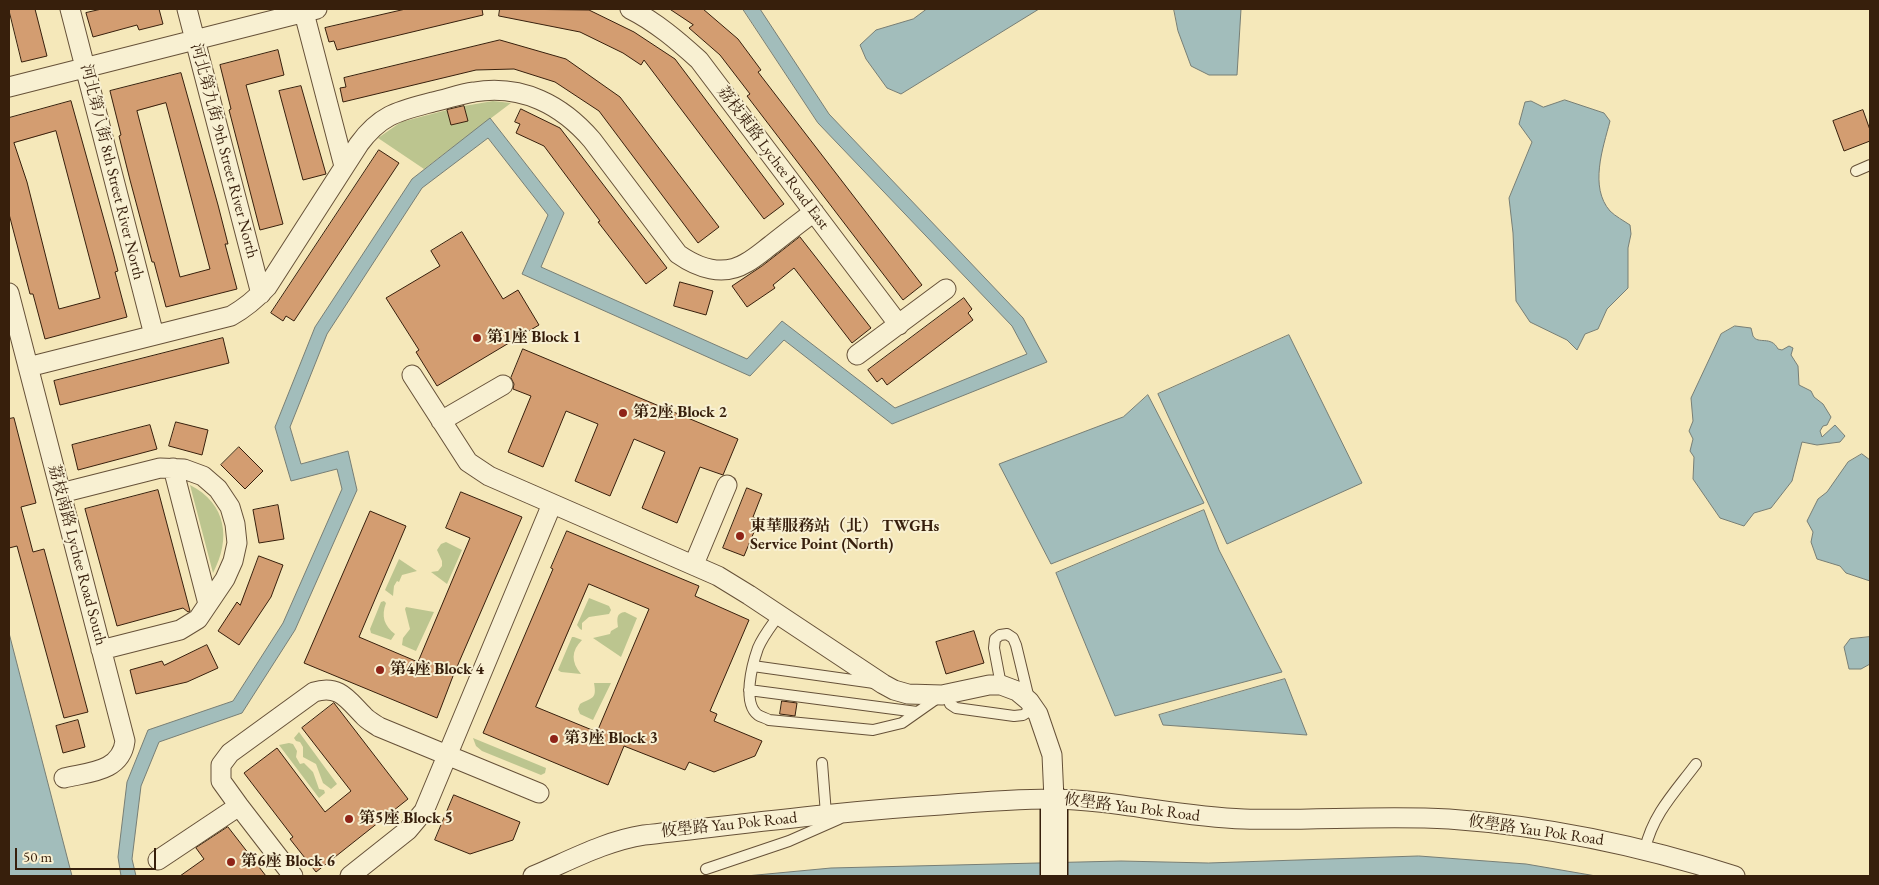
<!DOCTYPE html>
<meta charset="utf-8">
<style>
body{margin:0}
#map{position:relative;width:1879px;height:885px;overflow:hidden;background:#f5e8ba;font-family:"EB Garamond",serif}
canvas{display:block}
.frame{position:absolute;inset:0;border:10px solid #371f0c;pointer-events:none}
.scale{position:absolute;left:15px;top:848px;width:141px;height:22px;box-sizing:border-box;border:2px solid #371f0c;border-top:0;padding-left:6px;font-size:15px;line-height:18px;white-space:nowrap;color:#371f0c;-webkit-text-stroke:4px #f8f0d2;paint-order:stroke}
</style>
<div id="map">
<canvas width="1879" height="885"></canvas>
<div class="frame"></div>
<div class="scale">50 m</div>
</div>
<script>
const context = document.querySelector('canvas').getContext('2d');
context.lineJoin = 'round';
function paint(path, color) {
  context.fillStyle = color;
  context.fill(path, 'evenodd');
}
function stroke(path, color, width, dash) {
  context.strokeStyle = color;
  context.lineWidth = width;
  context.lineCap = dash ? 'butt' : 'round';
  context.setLineDash(dash || []);
  context.stroke(path);
}
function label(font, color, halo, rows, align = 'center') {
  context.font = font + ' "EB Garamond","Noto Serif TC",serif';
  context.lineWidth = 4;
  context.setLineDash([]);
  context.textBaseline = 'middle';
  context.strokeStyle = halo;
  context.fillStyle = color;
  for (const [text, x, y, turn = 0] of rows) {
    context.save();
    context.translate(x, y);
    context.rotate((+turn || 0) * Math.PI / 180);
    context.textAlign = isNaN(turn) ? turn : align;
    if (halo) context.strokeText(text, 0, 0);
    context.fillText(text, 0, 0);
    context.restore();
  }
}
paint(new Path2D(`
 M 493,101 L 511,103 L 424,169 L 378,138 L 401,122 L 447,110 L 451,125 L 468,121 L 464,106 Z
 M 190,485 C 227,504 231,539 213,573 Z
 M 446,542 L 462,550 L 447,584 L 431,572 L 438,571 L 442,566 L 442,561 L 437,550 L 441,544 Z
 M 399,559 L 417,571 L 402,575 L 399,582 L 397,581 L 394,586 L 393,596 L 385,590 Z
 M 589,598 L 609,606 L 611,610 L 609,614 L 589,617 L 582,623 L 582,630 L 580,629 L 577,625 Z
 M 384,601 L 386,603 C 381,616 384,626 395,634 L 391,640 L 371,633 L 370,629 L 381,602 Z
 M 406,607 L 434,612 L 416,651 L 402,645 L 403,638 L 410,629 L 405,609 Z
 M 625,612 L 637,618 L 621,657 L 593,638 L 610,634 L 611,631 L 618,627 C 617,619 616,613 625,612 Z
 M 572,637 L 574,637 L 582,640 C 571,651 571,662 581,674 L 561,672 L 558,670 Z
 M 594,683 L 611,683 L 593,720 L 580,714 L 578,709 L 580,704 C 592,697 597,700 594,683 Z
 M 299,732 L 337,784 L 331,789 L 323,783 L 316,764 L 303,757 L 303,747 L 300,742 L 296,741 L 294,738 Z
 M 473,738 L 546,768 L 545,773 L 541,775 L 482,751 L 476,746 Z
 M 289,743 L 293,744 L 297,751 L 296,757 L 300,764 L 304,763 L 313,772 L 319,789 L 324,790 L 325,793 L 319,798 L 279,745 Z`), '#bcc58f');
const water = new Path2D(`
 M 743,9 L 760,9 L 829,114 L 1023,318 L 1047,362 L 892,424 L 784,340 L 750,376 L 522,274 L 548,215 L 488,138 L 422,188 L 327,334 L 290,427 L 301,464 L 348,451 L 357,490 L 295,630 L 242,713 L 159,742 L 141,786 L 132,859 L 136,876 L 121,876 L 118,857 L 127,782 L 148,730 L 233,701 L 283,623 L 342,489 L 337,469 L 291,481 L 275,427 L 315,327 L 412,179 L 490,118 L 564,213 L 541,267 L 747,359 L 782,321 L 895,408 L 1027,354 L 1012,326 L 818,123 Z
 M 927,9 L 1039,9 L 901,94 L 887,88 L 866,59 L 860,45 L 876,30 L 913,19 Z
 M 1174,9 L 1241,9 L 1237,75 L 1209,75 L 1191,66 L 1178,31 Z
 M 1565,100 L 1604,113 L 1610,121 C 1603,148 1589,187 1610,211 C 1615,216 1624,221 1630,225 L 1631,234 L 1628,248 L 1628,288 L 1607,309 L 1598,329 L 1585,334 L 1577,350 L 1567,340 L 1530,322 L 1516,301 L 1513,233 L 1509,198 L 1532,142 L 1519,124 L 1525,102 L 1531,101 L 1543,107 Z
 M 1735,326 L 1751,328 C 1752,331 1752,333 1753,336 C 1758,345 1771,335 1778,349 L 1782,350 L 1789,346 L 1793,348 L 1791,355 L 1798,366 L 1799,385 L 1811,391 L 1814,397 L 1823,404 L 1831,417 L 1827,425 L 1823,426 L 1820,431 L 1822,437 L 1835,425 L 1845,436 L 1840,442 L 1817,445 L 1802,442 L 1792,481 L 1771,508 L 1754,513 L 1744,526 L 1720,518 L 1693,479 L 1694,457 L 1690,451 L 1693,439 L 1689,431 L 1693,421 L 1691,398 L 1721,334 Z
 M 1289,335 L 1362,483 L 1227,544 L 1158,394 Z
 M 1148,395 L 1204,503 L 1051,564 L 999,464 L 1123,417 Z
 M 1862,454 L 1870,460 L 1870,581 L 1846,573 L 1840,566 L 1817,559 L 1811,542 L 1813,532 L 1807,521 L 1818,499 L 1827,492 L 1848,462 Z
 M 1204,510 L 1219,550 L 1282,672 L 1115,716 L 1056,573 Z
 M 9,633 L 72,876 L 9,876 Z
 M 1870,637 L 1870,664 L 1861,669 L 1849,669 L 1844,647 L 1850,639 Z
 M 1285,679 L 1307,735 L 1163,725 L 1159,715 Z
 M 1419,856 L 1526,864 L 1596,876 L 746,876 L 831,868 L 1121,861 L 1208,863 Z`);
paint(water, '#a2bdbb');
stroke(water, '#777e75', 1);
const building = new Path2D(`
 M 9,9 L 35,9 L 47,56 L 22,62 Z
 M 102,9 L 159,9 L 163,24 L 139,30 L 137,25 L 93,37 L 86,13 Z
 M 406,9 L 482,9 L 483,15 L 337,50 L 334,41 L 329,42 L 325,28 Z
 M 500,9 L 589,10 L 634,32 L 675,59 L 784,204 L 764,219 L 644,60 L 641,65 L 623,53 L 580,32 L 499,16 Z
 M 670,9 L 703,9 L 738,39 L 761,70 L 758,72 L 922,285 L 903,300 L 747,96 L 750,94 L 720,55 L 689,28 L 693,25 Z
 M 500,40 L 566,59 L 620,97 L 719,227 L 698,243 L 599,111 L 555,82 L 514,69 L 476,70 L 343,102 L 340,88 L 346,87 L 344,78 Z
 M 278,50 L 284,75 L 246,85 L 283,224 L 260,230 L 229,110 L 231,109 L 220,65 Z
 M 181,73 L 218,205 L 228,244 L 225,244 L 237,289 L 166,307 L 154,262 L 152,262 L 130,180 L 119,136 L 121,135 L 110,91 ZM 166,103 L 210,269 L 180,277 L 137,111 Z
 M 301,86 L 326,174 L 303,180 L 279,91 Z
 M 71,101 L 113,252 L 118,271 L 115,272 L 127,317 L 45,339 L 33,294 L 30,294 L 9,214 L 9,118 ZM 56,131 L 100,298 L 59,309 L 27,182 L 14,143 Z
 M 464,106 L 468,121 L 451,125 L 447,110 Z
 M 521,109 L 560,128 L 667,268 L 646,284 L 598,222 L 600,221 L 544,146 L 516,133 L 520,124 L 515,122 Z
 M 1863,110 L 1870,130 L 1870,141 L 1844,151 L 1833,121 Z
 M 379,150 L 399,163 L 294,321 L 286,316 L 283,321 L 271,313 Z
 M 462,232 L 503,299 L 518,290 L 539,325 L 437,386 L 416,352 L 419,350 L 386,298 L 440,266 L 431,251 Z
 M 800,237 L 871,328 L 852,343 L 794,268 L 773,285 L 775,288 L 747,307 L 732,286 L 762,266 Z
 M 680,282 L 713,291 L 706,315 L 674,306 Z
 M 964,298 L 972,309 L 968,313 L 973,320 L 887,385 L 882,378 L 877,382 L 868,370 Z
 M 223,338 L 229,363 L 60,405 L 54,381 Z
 M 523,349 L 738,439 L 723,475 L 700,467 L 677,523 L 642,508 L 665,452 L 634,439 L 610,496 L 575,481 L 598,424 L 566,411 L 543,467 L 508,452 L 531,396 L 513,389 L 514,384 L 511,378 Z
 M 14,418 L 36,503 L 21,507 L 33,552 L 44,549 L 88,712 L 64,718 L 17,546 L 9,548 L 9,419 Z
 M 176,422 L 208,430 L 202,455 L 169,446 Z
 M 150,425 L 157,449 L 78,470 L 72,445 Z
 M 239,447 L 263,471 L 245,489 L 221,465 Z
 M 747,488 L 762,494 L 753,517 L 759,520 L 744,556 L 723,548 Z
 M 158,490 L 190,611 L 188,612 L 183,608 L 117,626 L 85,509 Z
 M 461,492 L 522,517 L 453,676 L 437,718 L 304,663 L 370,511 L 406,526 L 359,637 L 418,662 L 470,538 L 446,528 Z
 M 278,505 L 284,539 L 259,543 L 253,510 Z
 M 567,531 L 699,586 L 695,596 L 749,620 L 710,711 L 717,714 L 714,721 L 762,741 L 755,756 L 714,772 L 689,762 L 685,770 L 624,746 L 608,785 L 483,733 L 553,569 L 551,568 ZM 589,584 L 649,609 L 597,732 L 536,707 Z
 M 259,556 L 283,565 L 271,597 L 239,645 L 218,631 L 237,602 L 240,605 Z
 M 974,631 L 984,663 L 946,674 L 936,642 Z
 M 207,645 L 218,668 L 187,682 L 136,694 L 130,670 L 162,661 L 164,665 Z
 M 782,701 L 797,703 L 795,716 L 780,714 Z
 M 334,703 L 408,799 L 316,872 L 290,839 L 293,837 L 244,773 L 277,748 L 325,812 L 351,791 L 302,728 Z
 M 78,720 L 85,747 L 63,753 L 56,726 Z
 M 454,795 L 520,822 L 513,840 L 470,854 L 435,840 Z
 M 228,827 L 266,876 L 180,876 L 204,859 L 196,848 Z`);
paint(building, '#d39d71');
stroke(building, '#371f0c', 1);
const lane = new Path2D(`
 M 1856,171 L 1870,165
 M 779,615 C 772,625 763,636 758,648 C 752,665 742,703 758,715 C 761,717 766,718 769,720 L 873,730 L 902,723 L 939,697
 M 753,666 L 874,683
 M 1001,685 L 994,648 L 995,639 L 1000,635 L 1007,634 L 1013,638 L 1016,645 L 1029,699
 M 749,690 L 917,712
 M 947,694 L 950,704 L 956,708 L 1014,716 L 1023,715 L 1034,708
 M 822,763 L 826,814
 M 1645,849 C 1653,814 1675,792 1696,764
 M 706,869 L 789,841 L 839,819`);
const street = new Path2D(`
 M 70,9 L 154,335
 M 187,9 L 261,294
 M 303,9 L 344,166
 M 630,9 C 656,22 678,41 699,60 L 899,325
 M 9,87 L 317,9
 M 9,293 L 125,741 C 121,772 89,772 64,778
 M 857,355 L 946,289
 M 28,367 L 231,316 C 245,308 256,299 267,287 L 359,144 C 381,114 399,111 433,102 C 447,99 460,94 474,92 C 522,84 562,105 592,140 L 678,254 C 698,268 723,277 746,263 C 755,258 763,251 771,245 C 785,234 799,223 814,212
 M 412,375 L 468,462 L 489,476 L 718,576 L 749,595 L 883,684 L 894,690 L 908,694 L 942,695 L 989,685 L 1001,685 L 1017,691 L 1029,701 L 1038,714 L 1052,755 L 1054,799
 M 441,421 L 503,385
 M 173,468 L 208,604
 M 61,493 L 160,468 L 184,469 L 203,476 L 218,489 L 230,507 L 235,524 L 237,543 L 233,561 L 225,579 L 198,619 L 180,630 L 101,650
 M 694,564 L 727,485
 M 158,860 L 239,806
 M 293,876 L 239,806 L 221,781 L 221,765 L 230,753 L 314,692 C 339,684 348,700 363,715 C 367,720 373,723 379,727 L 539,793
 M 350,876 L 408,830 L 424,811 L 552,504
 M 533,876 C 569,861 605,841 644,835 C 743,824 842,811 941,805 C 978,802 1015,799 1052,799 C 1116,800 1179,817 1244,819 C 1312,821 1381,815 1449,819 C 1547,826 1642,846 1735,876`);
const secondary = new Path2D(`
 M 1054,876 L 1054,799`);
stroke(lane, '#665138', 12);
stroke(street, '#665138', 21);
stroke(secondary, '#371f0c', 29);
stroke(lane, '#f8f0d2', 10);
stroke(street, '#f8f0d2', 19);
stroke(secondary, '#f8f0d2', 26);
for (const [x, y, r, color] of [
 [477,338,5,"#8f2418"],
 [623,413,5,"#8f2418"],
 [740,536,5,"#8f2418"],
 [380,670,5,"#8f2418"],
 [554,739,5,"#8f2418"],
 [349,819,5,"#8f2418"],
 [231,862,5,"#8f2418"]
]) {
  const dot = new Path2D();
  dot.arc(x, y, r, 0, 2 * Math.PI);
  context.fillStyle = color;
  context.fill(dot);
  stroke(dot, '#f8f0d2', 2);
}
label('16px', '#371f0c', '#f8f0d2', [
 ["河北第九街 9th Street River North",224,151,75],
 ["荔枝東路 Lychee Road East",773,158,53],
 ["河北第八街 8th Street River North",112,172,76],
 ["荔枝南路 Lychee Road South",77,555,75],
 ["攸壆路 Yau Pok Road",1132,808,7],
 ["攸壆路 Yau Pok Road",729,825,-6],
 ["攸壆路 Yau Pok Road",1536,831,8]
]);
label('bold 16px', '#371f0c', '#f8f0d2', [
 ["第1座 Block 1",487,338],
 ["第2座 Block 2",633,413],
 ["東華服務站（北） TWGHs",750,527],
 ["Service Point (North)",750,545],
 ["第4座 Block 4",390,670],
 ["第3座 Block 3",564,739],
 ["第5座 Block 5",359,819],
 ["第6座 Block 6",241,862]
], 'left');
</script>
